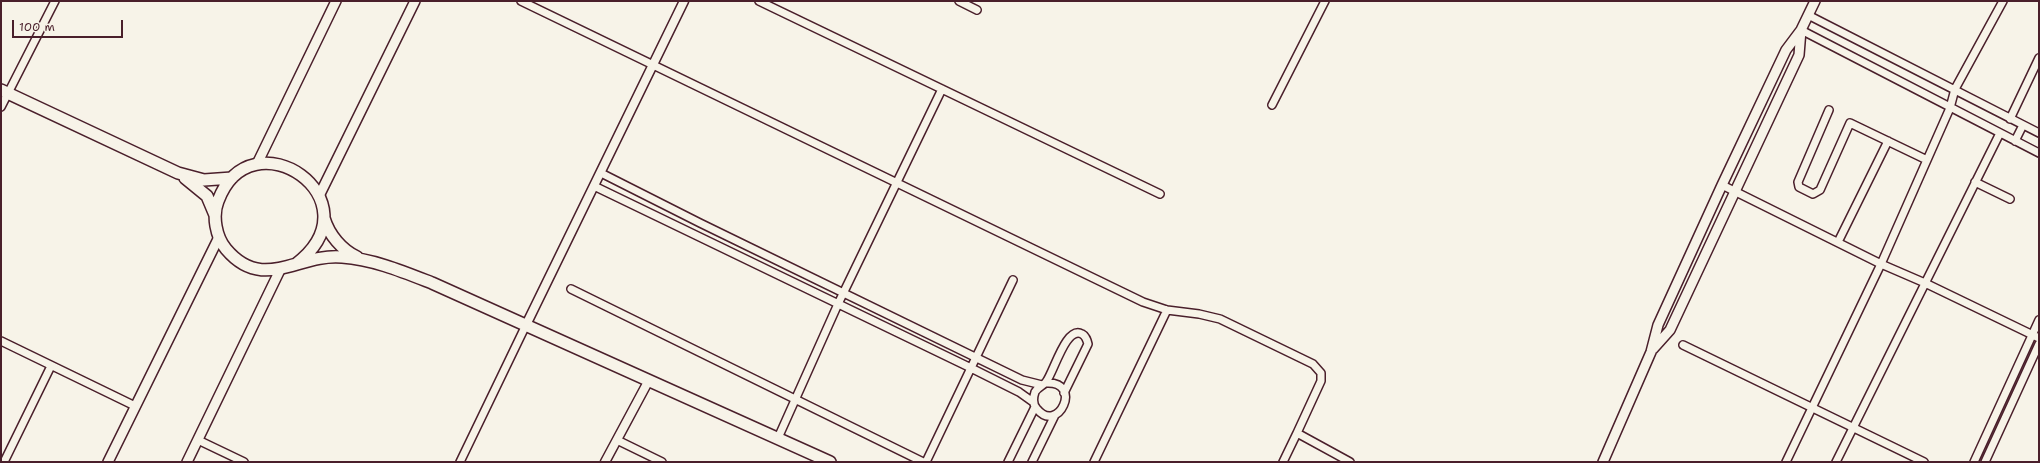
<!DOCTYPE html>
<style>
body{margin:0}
#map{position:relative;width:2040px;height:463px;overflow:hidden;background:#f7f3e8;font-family:"Shantell Sans",sans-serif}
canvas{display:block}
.frame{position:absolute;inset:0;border:2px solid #4a1f2b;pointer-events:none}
.scale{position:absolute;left:12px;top:20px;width:111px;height:18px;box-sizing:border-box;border:2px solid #4a1f2b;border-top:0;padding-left:5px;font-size:12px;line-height:14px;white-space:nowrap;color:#4a1f2b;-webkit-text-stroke:3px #f7f3e8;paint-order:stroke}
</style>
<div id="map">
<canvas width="2040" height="463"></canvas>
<div class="frame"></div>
<div class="scale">100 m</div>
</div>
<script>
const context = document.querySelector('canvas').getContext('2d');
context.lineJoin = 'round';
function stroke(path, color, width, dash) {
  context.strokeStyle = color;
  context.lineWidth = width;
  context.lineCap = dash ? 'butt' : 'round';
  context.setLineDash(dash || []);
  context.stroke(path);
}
const minor = new Path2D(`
 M 521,1 L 1143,302 L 1167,310 L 1199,314 L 1220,319 L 1313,364 L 1321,373 L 1321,381 L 1297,433 L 1350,462
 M 759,1 L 1160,194
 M 959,1 L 977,10
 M 1808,15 L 2039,133
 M 1801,30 L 2039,153
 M 1272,105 L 1325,1
 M 1,107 L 55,1
 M 1829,110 L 1798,182 L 1799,187 L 1813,194 L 1820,190 L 1850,123 L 1927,160
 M 2010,119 L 2039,58
 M 2015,141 L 2023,125
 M 601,173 L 700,223 L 1022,380 L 1042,385
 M 1975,182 L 2010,199
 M 1722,185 L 1881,264 L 1925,283 L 2039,338
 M 594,186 L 971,368 L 1019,392 L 1033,402
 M 1838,242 L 1888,141
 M 571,289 L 923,462
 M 1,341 L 135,406
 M 1683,345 L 1924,462
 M 1046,383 C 1084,381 1058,435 1037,409 C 1032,404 1033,398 1035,392 C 1038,387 1043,386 1046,382 C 1054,372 1066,325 1082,334 C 1086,336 1087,340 1088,344 L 1064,393
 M 778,438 L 838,304 L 942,89
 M 198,440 L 244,462
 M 617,440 L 662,462
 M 4,462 L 51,366
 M 460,462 L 526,325
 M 926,462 L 1013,280
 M 1008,462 L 1035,407
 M 1032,462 L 1055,415
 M 1094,462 L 1167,310
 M 1283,462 L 1297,433
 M 1786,462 L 1881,264 L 1950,108 L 1955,89 L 2003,1
 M 1836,462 L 2000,133
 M 1974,462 L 2039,320
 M 1985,462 L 2039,344`);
const tertiary = new Path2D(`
 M 526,325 L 684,1
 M 605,462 L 649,380`);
const secondary = new Path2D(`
 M 257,164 L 336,1
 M 319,196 L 415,1
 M 1653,349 L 1670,330 L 1799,55 L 1801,30
 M 108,462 L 219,237
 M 187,462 L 280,270
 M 1603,462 L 1651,352 L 1658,325 L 1722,185 L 1786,50 L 1801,30 L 1815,1`);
const primary = new Path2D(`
 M 1,90 L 178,173 L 204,180 L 232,178
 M 185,178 L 207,196 L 215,215
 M 324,218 C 329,235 342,250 357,257
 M 296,264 C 380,200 251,112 218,201 C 212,216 216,237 226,249 C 263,293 298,253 342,257 C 373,259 404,272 432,283 L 830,462`);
stroke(minor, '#4a1f2b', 10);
stroke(tertiary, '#4a1f2b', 11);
stroke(secondary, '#4a1f2b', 12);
stroke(primary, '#4a1f2b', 14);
stroke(minor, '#f7f3e8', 7);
stroke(tertiary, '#f7f3e8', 8);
stroke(secondary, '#f7f3e8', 9);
stroke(primary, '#f7f3e8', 11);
</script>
